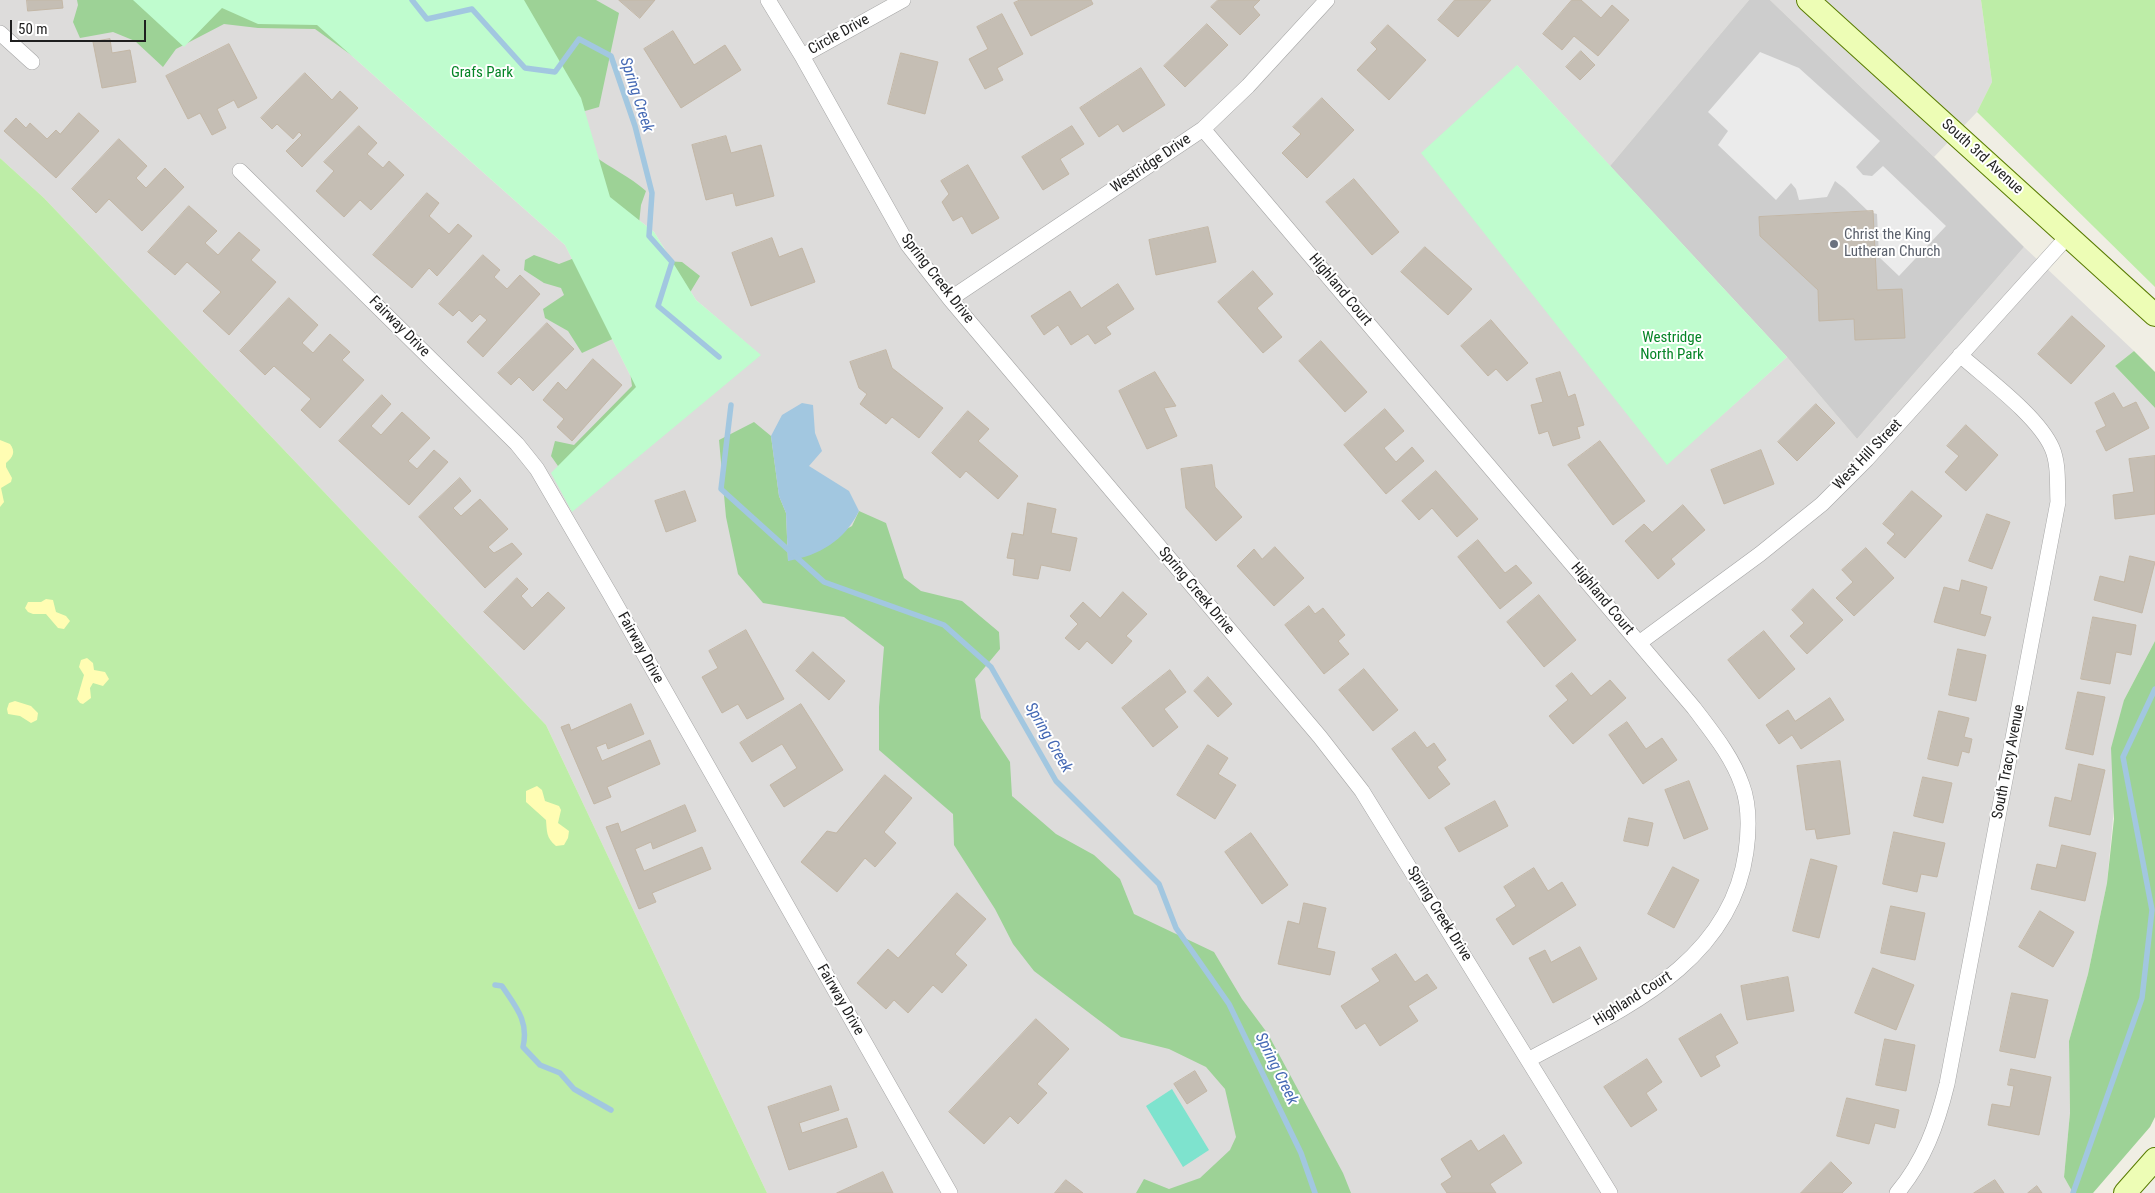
<!DOCTYPE html>
<style>
body{margin:0}
#map{position:relative;width:2155px;height:1193px;overflow:hidden;background:#f0eee4;font-family:"Roboto Condensed",sans-serif}
canvas{display:block}
.scale{position:absolute;left:10px;top:20px;width:136px;height:22px;box-sizing:border-box;border:2px solid #1f1f1f;border-top:0;padding-left:6px;font-size:15px;line-height:18px;white-space:nowrap;color:#1f1f1f;-webkit-text-stroke:4px #fff;paint-order:stroke}
</style>
<div id="map">
<canvas width="2155" height="1193"></canvas>
<div class="scale">50 m</div>
</div>
<script>
const context = document.querySelector('canvas').getContext('2d');
context.lineJoin = 'round';
function paint(path, color) {
  context.fillStyle = color;
  context.fill(path, 'evenodd');
}
function stroke(path, color, width, dash) {
  context.strokeStyle = color;
  context.lineWidth = width;
  context.lineCap = dash ? 'butt' : 'round';
  context.setLineDash(dash || []);
  context.stroke(path);
}
function label(font, color, halo, rows, align = 'center') {
  context.font = font + ' "Roboto Condensed",sans-serif';
  context.lineWidth = 4;
  context.setLineDash([]);
  context.textBaseline = 'middle';
  context.strokeStyle = halo;
  context.fillStyle = color;
  for (const [text, x, y, turn = 0] of rows) {
    context.save();
    context.translate(x, y);
    context.rotate((+turn || 0) * Math.PI / 180);
    context.textAlign = isNaN(turn) ? turn : align;
    if (halo) context.strokeText(text, 0, 0);
    context.fillText(text, 0, 0);
    context.restore();
  }
}
paint(new Path2D(`
 M 0,0 L 133,0 L 222,8 L 317,25 L 565,245 L 636,387 L 760,355 L 696,300 L 654,232 L 610,197 L 524,0 L 1749,0 L 1610,166 L 1517,65 L 1667,464 L 1787,357 L 1857,439 L 2024,247 L 2134,351 L 2115,366 L 2155,408 L 2155,641 L 2124,700 L 2107,883 L 2088,974 L 2069,1041 L 2070,1113 L 2064,1177 L 2073,1193 L 767,1193 L 546,725 L 44,198 L 0,158 Z
 M 1770,0 L 1981,0 L 1992,82 L 1977,112 L 1934,157 Z`), '#dddcdb');
paint(new Path2D(`
 M 1749,0 L 1770,0 L 1934,157 L 2024,247 L 1857,439 L 1787,357 L 1610,166 Z`), '#cdcdcd');
paint(new Path2D(`
 M 1981,0 L 2155,0 L 2155,287 L 1977,112 L 1992,82 Z
 M 0,158 L 44,198 L 546,725 L 767,1193 L 0,1193 Z`), '#bdeda7');
paint(new Path2D(`
 M 77,0 L 596,0 L 619,13 L 599,107 L 546,122 L 379,75 L 315,29 L 258,28 L 224,24 L 176,49 L 163,67 L 135,41 L 113,32 L 80,38 L 73,22 L 78,5 Z
 M 593,155 C 612,169 629,176 646,191 L 641,205 L 638,233 L 664,261 L 682,262 L 700,276 L 683,304 L 704,328 L 565,476 L 551,456 L 555,441 L 574,445 L 632,386 L 626,342 L 619,336 L 582,353 L 568,331 L 545,318 L 543,309 L 564,295 L 561,288 L 544,283 L 524,270 L 525,260 L 534,255 L 559,264 L 577,257 Z
 M 2134,351 L 2155,372 L 2155,408 L 2115,366 Z
 M 754,422 L 771,436 L 779,496 L 786,513 L 788,561 L 852,526 L 859,511 L 886,523 L 904,578 L 921,591 L 962,601 L 999,632 L 1000,649 L 975,679 L 981,718 L 1010,762 L 1012,796 L 1056,834 L 1094,855 L 1120,879 L 1134,914 L 1214,952 L 1242,999 L 1268,1034 L 1343,1173 L 1351,1193 L 1136,1193 L 1144,1179 L 1169,1189 L 1200,1178 L 1230,1150 L 1236,1137 L 1225,1089 L 1206,1067 L 1169,1049 L 1121,1037 L 1034,971 L 1013,944 L 995,909 L 954,845 L 953,814 L 879,750 L 879,707 L 884,647 L 844,617 L 763,603 L 738,574 L 726,517 L 719,440 Z
 M 2155,641 L 2155,1117 L 2150,1127 L 2093,1193 L 2073,1193 L 2064,1177 L 2070,1113 L 2069,1041 L 2088,974 L 2107,883 L 2114,819 L 2111,748 L 2124,700 Z`), '#9dd296');
paint(new Path2D(`
 M 0,440 L 10,444 C 16,452 13,457 6,463 L 6,467 L 12,478 L 11,482 L 1,488 L 4,502 L 0,507 Z
 M 46,599 L 53,600 L 56,612 L 66,616 L 70,621 L 64,629 L 58,628 L 46,614 L 33,614 L 28,612 L 25,608 L 28,602 L 41,602 Z
 M 87,658 L 93,663 L 94,670 L 105,672 L 109,679 L 103,686 L 93,683 L 90,688 L 91,698 L 83,704 L 80,703 L 77,699 L 84,675 L 79,667 L 81,660 Z
 M 15,701 L 31,706 L 38,713 L 37,720 L 31,723 L 20,716 L 8,714 L 7,709 L 9,703 Z
 M 537,786 L 542,790 L 545,801 L 559,806 L 561,810 L 558,823 L 569,831 L 568,838 L 564,845 L 556,846 C 546,838 547,831 546,820 L 526,802 L 526,791 Z`), '#fffdb3');
paint(new Path2D(`
 M 133,0 L 524,0 L 581,98 L 610,197 L 654,232 L 696,300 L 761,355 L 572,512 L 551,473 L 636,387 L 565,245 L 317,25 L 258,24 L 222,8 L 184,47 Z
 M 1517,65 L 1787,357 L 1667,465 L 1421,153 Z`), '#bffcce');
paint(new Path2D(`
 M 1172,1089 L 1209,1150 L 1183,1167 L 1146,1106 Z`), '#7ee3ce');
paint(new Path2D(`
 M 1760,52 L 1799,68 L 1880,141 L 1856,167 L 1863,175 L 1872,176 L 1883,166 L 1946,226 L 1899,276 L 1879,257 L 1877,214 L 1869,212 L 1844,188 L 1835,181 L 1827,197 L 1799,200 L 1796,189 L 1791,183 L 1776,200 L 1718,145 L 1728,131 L 1708,112 Z`), '#ebebeb');
paint(new Path2D(`
 M 802,403 L 813,405 L 815,433 L 822,451 L 809,466 L 849,491 L 859,511 C 844,541 820,555 788,561 L 786,513 L 779,496 L 771,436 L 782,415 Z`), '#a2c7e0');
stroke(new Path2D(`
 M 412,0 L 427,19 L 472,9 L 525,68 L 555,72 L 579,39 L 611,56 L 635,126 L 652,193 L 649,236 L 672,262 L 658,306 L 719,357
 M 731,405 L 721,489 L 824,582 L 944,625 L 991,667 L 1056,781 L 1159,884 L 1176,928 L 1229,1004 L 1301,1153 L 1315,1193
 M 495,985 L 502,986 C 516,1007 529,1021 523,1047 L 540,1065 L 560,1073 L 574,1089 L 611,1110
 M 2073,1193 L 2142,998 L 2152,910 L 2123,757 L 2155,689`), '#a2c7e0', 5.5);
const building = new Path2D(`
 M 27,0 L 62,0 L 63,8 L 28,11 Z
 M 619,0 L 655,0 L 640,18 Z
 M 1020,0 L 1091,0 L 1093,4 L 1031,36 L 1014,3 Z
 M 1218,0 L 1260,0 L 1253,7 L 1260,15 L 1240,35 L 1211,7 Z
 M 1455,0 L 1491,0 L 1458,37 L 1438,20 Z
 M 1572,0 L 1581,0 L 1601,18 L 1612,5 L 1629,20 L 1598,56 L 1574,36 L 1562,50 L 1543,34 Z
 M 1002,14 L 1023,54 L 997,68 L 1003,80 L 985,89 L 969,59 L 988,49 L 977,27 Z
 M 1207,24 L 1228,45 L 1185,87 L 1164,66 Z
 M 1388,25 L 1426,60 L 1389,100 L 1357,70 L 1377,49 L 1371,43 Z
 M 673,31 L 694,65 L 725,45 L 741,70 L 681,108 L 644,49 Z
 M 110,39 L 112,53 L 130,50 L 136,82 L 102,88 L 93,42 Z
 M 229,44 L 257,98 L 238,108 L 234,100 L 217,109 L 226,128 L 212,135 L 200,113 L 188,119 L 166,76 Z
 M 1581,51 L 1595,65 L 1580,80 L 1566,67 Z
 M 901,53 L 938,62 L 925,114 L 888,104 Z
 M 1141,68 L 1165,105 L 1123,132 L 1118,124 L 1099,137 L 1080,108 Z
 M 305,73 L 332,100 L 340,91 L 358,108 L 302,167 L 286,151 L 302,135 L 299,132 L 293,139 L 277,124 L 272,129 L 261,118 Z
 M 1322,98 L 1354,130 L 1307,178 L 1282,153 L 1301,134 L 1293,127 Z
 M 79,113 L 99,131 L 56,178 L 4,131 L 16,118 L 26,128 L 30,123 L 47,139 L 56,130 L 60,134 Z
 M 359,126 L 377,143 L 367,154 L 383,168 L 389,161 L 404,175 L 371,210 L 360,200 L 344,217 L 316,191 L 334,171 L 324,162 Z
 M 1072,126 L 1084,144 L 1060,159 L 1069,174 L 1043,190 L 1022,157 Z
 M 726,136 L 731,153 L 761,145 L 774,196 L 736,206 L 733,193 L 706,200 L 692,145 Z
 M 119,139 L 147,166 L 136,178 L 146,188 L 165,168 L 184,187 L 142,231 L 109,199 L 96,213 L 72,189 Z
 M 968,165 L 999,218 L 972,234 L 962,216 L 953,221 L 942,202 L 949,194 L 941,181 Z
 M 1354,179 L 1399,232 L 1372,255 L 1326,202 Z
 M 427,193 L 439,203 L 429,216 L 449,234 L 458,224 L 472,236 L 437,276 L 429,268 L 412,288 L 373,255 Z
 M 189,206 L 217,231 L 205,243 L 218,255 L 239,232 L 260,250 L 251,260 L 276,282 L 229,335 L 203,311 L 221,292 L 187,262 L 175,275 L 148,252 Z
 M 1873,211 L 1877,290 L 1902,289 L 1905,338 L 1855,340 L 1854,319 L 1819,321 L 1818,290 L 1760,236 L 1759,217 Z
 M 1208,227 L 1216,262 L 1156,275 L 1149,240 Z
 M 772,238 L 779,257 L 802,248 L 815,282 L 751,306 L 732,253 Z
 M 1425,247 L 1472,289 L 1448,315 L 1401,272 Z
 M 483,255 L 500,270 L 494,277 L 507,289 L 520,275 L 540,294 L 483,357 L 467,342 L 487,320 L 480,314 L 472,322 L 459,310 L 453,316 L 439,304 Z
 M 1253,271 L 1273,294 L 1257,308 L 1282,337 L 1263,353 L 1218,302 Z
 M 1118,284 L 1134,309 L 1106,327 L 1111,334 L 1095,344 L 1088,334 L 1071,345 L 1058,325 L 1044,335 L 1031,316 L 1070,291 L 1081,308 Z
 M 289,298 L 318,325 L 302,343 L 313,353 L 330,334 L 350,352 L 342,360 L 364,380 L 320,428 L 301,410 L 311,399 L 274,366 L 265,375 L 240,351 Z
 M 2072,316 L 2105,346 L 2071,384 L 2038,354 Z
 M 1491,320 L 1528,363 L 1507,381 L 1496,369 L 1488,376 L 1461,346 Z
 M 547,323 L 574,349 L 533,391 L 519,377 L 511,385 L 498,373 Z
 M 1321,341 L 1367,392 L 1345,412 L 1299,361 Z
 M 886,350 L 892,368 L 943,408 L 919,438 L 892,417 L 886,424 L 860,404 L 867,394 L 859,388 L 850,362 Z
 M 593,359 L 622,385 L 572,441 L 557,427 L 564,419 L 543,400 L 558,382 L 566,390 Z
 M 1155,372 L 1176,406 L 1164,408 L 1177,436 L 1147,449 L 1119,391 Z
 M 1560,372 L 1568,397 L 1575,394 L 1584,425 L 1577,427 L 1580,438 L 1553,446 L 1548,431 L 1539,434 L 1531,405 L 1543,402 L 1536,379 Z
 M 2114,393 L 2123,408 L 2136,402 L 2149,428 L 2106,451 L 2096,431 L 2106,426 L 2095,403 Z
 M 382,395 L 391,404 L 371,426 L 381,435 L 402,412 L 430,438 L 408,461 L 417,469 L 434,450 L 448,462 L 409,505 L 339,441 Z
 M 1816,404 L 1835,423 L 1797,461 L 1778,442 Z
 M 1385,409 L 1404,431 L 1384,448 L 1396,462 L 1412,447 L 1424,461 L 1386,494 L 1344,445 Z
 M 968,411 L 989,429 L 978,441 L 1018,476 L 998,499 L 966,471 L 960,478 L 932,453 Z
 M 1966,425 L 1998,455 L 1966,491 L 1945,472 L 1959,456 L 1947,446 Z
 M 1600,441 L 1645,501 L 1613,525 L 1568,465 Z
 M 1761,450 L 1774,484 L 1724,504 L 1711,470 Z
 M 2155,456 L 2155,514 L 2115,519 L 2113,495 L 2134,492 L 2129,459 Z
 M 1212,465 L 1215,487 L 1242,517 L 1216,541 L 1186,508 L 1181,469 Z
 M 1436,471 L 1478,519 L 1457,537 L 1432,508 L 1419,520 L 1402,501 Z
 M 460,478 L 471,491 L 453,508 L 461,516 L 480,499 L 508,529 L 488,547 L 494,553 L 512,543 L 522,554 L 485,588 L 419,517 Z
 M 685,491 L 696,521 L 666,532 L 655,501 Z
 M 1912,491 L 1942,516 L 1905,558 L 1887,543 L 1895,534 L 1883,524 Z
 M 1028,503 L 1056,509 L 1051,533 L 1077,538 L 1070,571 L 1041,565 L 1038,579 L 1013,575 L 1015,559 L 1007,558 L 1012,533 L 1023,535 Z
 M 1683,505 L 1705,530 L 1671,559 L 1675,564 L 1658,579 L 1625,541 L 1644,524 L 1652,532 Z
 M 1987,514 L 2010,522 L 1992,569 L 1969,561 Z
 M 1478,540 L 1505,573 L 1516,565 L 1532,583 L 1500,609 L 1458,557 Z
 M 1275,547 L 1304,578 L 1274,606 L 1237,566 L 1254,549 L 1262,559 Z
 M 1866,548 L 1894,578 L 1854,616 L 1836,598 L 1853,582 L 1842,570 Z
 M 2130,556 L 2155,562 L 2142,613 L 2094,600 L 2100,576 L 2124,582 Z
 M 517,578 L 528,589 L 521,596 L 532,608 L 548,592 L 565,608 L 524,650 L 484,612 Z
 M 1962,580 L 1987,587 L 1980,614 L 1991,617 L 1985,636 L 1934,622 L 1944,587 L 1959,591 Z
 M 1813,589 L 1843,620 L 1807,654 L 1790,636 L 1804,623 L 1792,610 Z
 M 1123,592 L 1147,614 L 1126,636 L 1132,641 L 1112,664 L 1087,641 L 1079,650 L 1065,638 L 1078,624 L 1070,616 L 1083,602 L 1100,618 Z
 M 1539,595 L 1576,640 L 1544,667 L 1507,622 Z
 M 1309,606 L 1315,614 L 1323,608 L 1345,635 L 1338,641 L 1349,654 L 1324,674 L 1285,625 Z
 M 2093,617 L 2136,625 L 2131,655 L 2116,652 L 2110,684 L 2081,679 Z
 M 746,630 L 784,699 L 747,719 L 738,704 L 722,713 L 702,677 L 718,668 L 709,651 Z
 M 1764,631 L 1795,669 L 1759,699 L 1728,660 Z
 M 1958,649 L 1986,655 L 1976,701 L 1949,695 Z
 M 813,652 L 845,681 L 829,700 L 796,671 Z
 M 1364,669 L 1398,710 L 1373,731 L 1339,690 Z
 M 1170,670 L 1186,692 L 1164,709 L 1178,727 L 1153,747 L 1122,708 Z
 M 1572,673 L 1591,696 L 1610,680 L 1626,698 L 1573,744 L 1549,716 L 1568,700 L 1556,686 Z
 M 1208,677 L 1232,704 L 1218,717 L 1194,691 Z
 M 2078,692 L 2105,697 L 2093,755 L 2066,749 Z
 M 1830,698 L 1844,720 L 1801,749 L 1792,735 L 1779,744 L 1766,725 L 1788,710 L 1795,721 Z
 M 631,704 L 644,734 L 608,749 L 606,743 L 596,747 L 602,761 L 650,740 L 660,764 L 607,787 L 611,797 L 594,804 L 561,727 L 569,724 L 571,730 Z
 M 801,704 L 843,770 L 784,807 L 770,785 L 797,768 L 782,744 L 752,762 L 740,743 Z
 M 1939,711 L 1969,718 L 1964,737 L 1972,739 L 1969,753 L 1962,751 L 1958,766 L 1928,759 Z
 M 1627,722 L 1646,749 L 1662,738 L 1677,760 L 1643,784 L 1609,735 Z
 M 1415,732 L 1427,748 L 1434,743 L 1446,760 L 1437,767 L 1450,784 L 1429,799 L 1392,749 Z
 M 1208,745 L 1228,758 L 1218,774 L 1236,785 L 1215,819 L 1177,795 Z
 M 1840,761 L 1850,834 L 1817,839 L 1815,829 L 1806,830 L 1797,766 Z
 M 2079,764 L 2105,770 L 2090,835 L 2049,826 L 2055,797 L 2071,801 Z
 M 885,775 L 912,798 L 884,832 L 896,843 L 875,867 L 865,858 L 837,892 L 801,862 L 827,831 L 836,833 Z
 M 1923,777 L 1952,783 L 1943,823 L 1914,816 Z
 M 1689,781 L 1708,829 L 1684,839 L 1665,790 Z
 M 1495,801 L 1508,826 L 1459,852 L 1445,828 Z
 M 685,805 L 696,831 L 653,849 L 651,842 L 635,849 L 644,871 L 702,847 L 711,869 L 652,893 L 656,902 L 639,909 L 606,827 L 618,823 L 621,832 Z
 M 1629,818 L 1653,823 L 1648,846 L 1624,841 Z
 M 1894,832 L 1945,843 L 1937,877 L 1921,874 L 1917,892 L 1883,884 Z
 M 1251,833 L 1288,885 L 1262,904 L 1225,852 Z
 M 2062,845 L 2096,853 L 2085,901 L 2031,889 L 2037,864 L 2056,868 Z
 M 1811,859 L 1837,866 L 1819,938 L 1793,931 Z
 M 1673,867 L 1699,880 L 1674,928 L 1648,914 Z
 M 1534,868 L 1548,891 L 1562,882 L 1576,905 L 1513,945 L 1496,919 L 1516,906 L 1504,887 Z
 M 957,893 L 986,919 L 955,954 L 967,965 L 942,993 L 933,985 L 908,1013 L 894,1000 L 886,1009 L 857,983 L 888,949 L 898,958 Z
 M 1304,903 L 1326,908 L 1317,948 L 1335,952 L 1330,975 L 1278,964 L 1288,921 L 1299,924 Z
 M 1891,906 L 1925,913 L 1915,960 L 1881,953 Z
 M 2040,911 L 2074,932 L 2053,967 L 2019,947 Z
 M 1580,947 L 1597,979 L 1553,1003 L 1529,958 L 1545,950 L 1551,962 Z
 M 1396,954 L 1415,982 L 1427,974 L 1437,988 L 1408,1006 L 1418,1021 L 1380,1046 L 1365,1023 L 1356,1029 L 1341,1006 L 1380,981 L 1372,969 Z
 M 1873,968 L 1914,985 L 1896,1030 L 1855,1013 Z
 M 1788,977 L 1794,1011 L 1747,1020 L 1741,986 Z
 M 2012,993 L 2048,1000 L 2035,1058 L 2000,1051 Z
 M 1721,1014 L 1738,1043 L 1715,1056 L 1720,1066 L 1701,1077 L 1679,1039 Z
 M 1036,1019 L 1069,1049 L 1037,1084 L 1047,1093 L 1018,1124 L 1010,1116 L 984,1144 L 949,1112 Z
 M 1885,1039 L 1915,1045 L 1906,1091 L 1876,1085 Z
 M 1647,1059 L 1662,1082 L 1646,1093 L 1657,1110 L 1631,1127 L 1604,1087 Z
 M 2011,1069 L 2051,1077 L 2039,1135 L 1988,1125 L 1992,1104 L 2010,1107 L 2014,1086 L 2008,1085 Z
 M 1195,1071 L 1207,1091 L 1187,1104 L 1174,1084 Z
 M 831,1086 L 839,1110 L 799,1123 L 802,1133 L 847,1118 L 857,1147 L 789,1170 L 768,1107 Z
 M 1847,1098 L 1899,1110 L 1895,1128 L 1875,1123 L 1869,1144 L 1837,1136 Z
 M 1504,1135 L 1522,1163 L 1490,1184 L 1496,1193 L 1447,1193 L 1441,1184 L 1452,1177 L 1441,1159 L 1471,1140 L 1478,1151 Z
 M 1831,1162 L 1852,1183 L 1842,1193 L 1801,1193 Z
 M 883,1172 L 893,1193 L 837,1193 Z
 M 1066,1180 L 1083,1193 L 1055,1193 Z
 M 1995,1180 L 2004,1193 L 1974,1193 Z
 M 2037,1186 L 2042,1193 L 2028,1193 Z`);
paint(building, '#c5beb4');
stroke(building, '#c3b7a6', 1);
const minor = new Path2D(`
 M 768,0 L 802,56 L 908,245 L 950,299 L 1320,737 L 1362,791 L 1610,1193
 M 0,33 L 32,62
 M 802,56 L 903,0
 M 1203,129 L 1694,708 C 1712,732 1732,756 1742,785 C 1750,806 1749,830 1746,852 C 1730,966 1618,1011 1528,1060
 M 240,171 L 517,444 L 537,469 L 610,594 L 950,1193
 M 950,299 L 1203,129 L 1248,86 L 1327,0
 M 1639,643 L 1760,554 L 1822,504 L 1867,459 L 2068,236
 M 1897,1193 C 1924,1161 1937,1125 1947,1084 L 2058,502 C 2057,484 2059,464 2052,448 C 2038,416 1987,379 1960,355`);
const secondary = new Path2D(`
 M 1808,0 L 2155,315
 M 2125,1193 L 2155,1159`);
stroke(minor, '#a6a6a6', 16);
stroke(secondary, '#587b00', 24);
stroke(minor, '#fff', 15);
stroke(secondary, '#edfdb5', 22);
for (const [x, y, r, color] of [
 [1834,244,5,"#6b7280"]
]) {
  const dot = new Path2D();
  dot.arc(x, y, r, 0, 2 * Math.PI);
  context.fillStyle = color;
  context.fill(dot);
  stroke(dot, '#fff', 2);
}
label('15px', '#1f1f1f', '#fff', [
 ["Circle Drive",839,35,-29],
 ["South 3rd Avenue",1982,157,42],
 ["Westridge Drive",1151,164,-34],
 ["Spring Creek Drive",937,279,52],
 ["Highland Court",1340,290,50],
 ["Fairway Drive",399,327,45],
 ["West Hill Street",1868,455,-46],
 ["Spring Creek Drive",1196,591,50],
 ["Highland Court",1602,599,50],
 ["Fairway Drive",640,648,61],
 ["South Tracy Avenue",2009,762,-79],
 ["Spring Creek Drive",1439,914,58],
 ["Highland Court",1633,999,-32],
 ["Fairway Drive",840,1000,60]
]);
label('15px', '#058426', '#fff', [
 ["Grafs Park",482,73],
 ["Westridge",1672,338],
 ["North Park",1672,355]
]);
label('15px', '#5b616d', '#fff', [
 ["Christ the King",1844,235],
 ["Lutheran Church",1844,252]
], 'left');
label('italic 16px', '#4569b4', '#fff', [
 ["Spring Creek",636,95,72],
 ["Spring Creek",1048,738,60],
 ["Spring Creek",1276,1069,64]
]);
</script>
